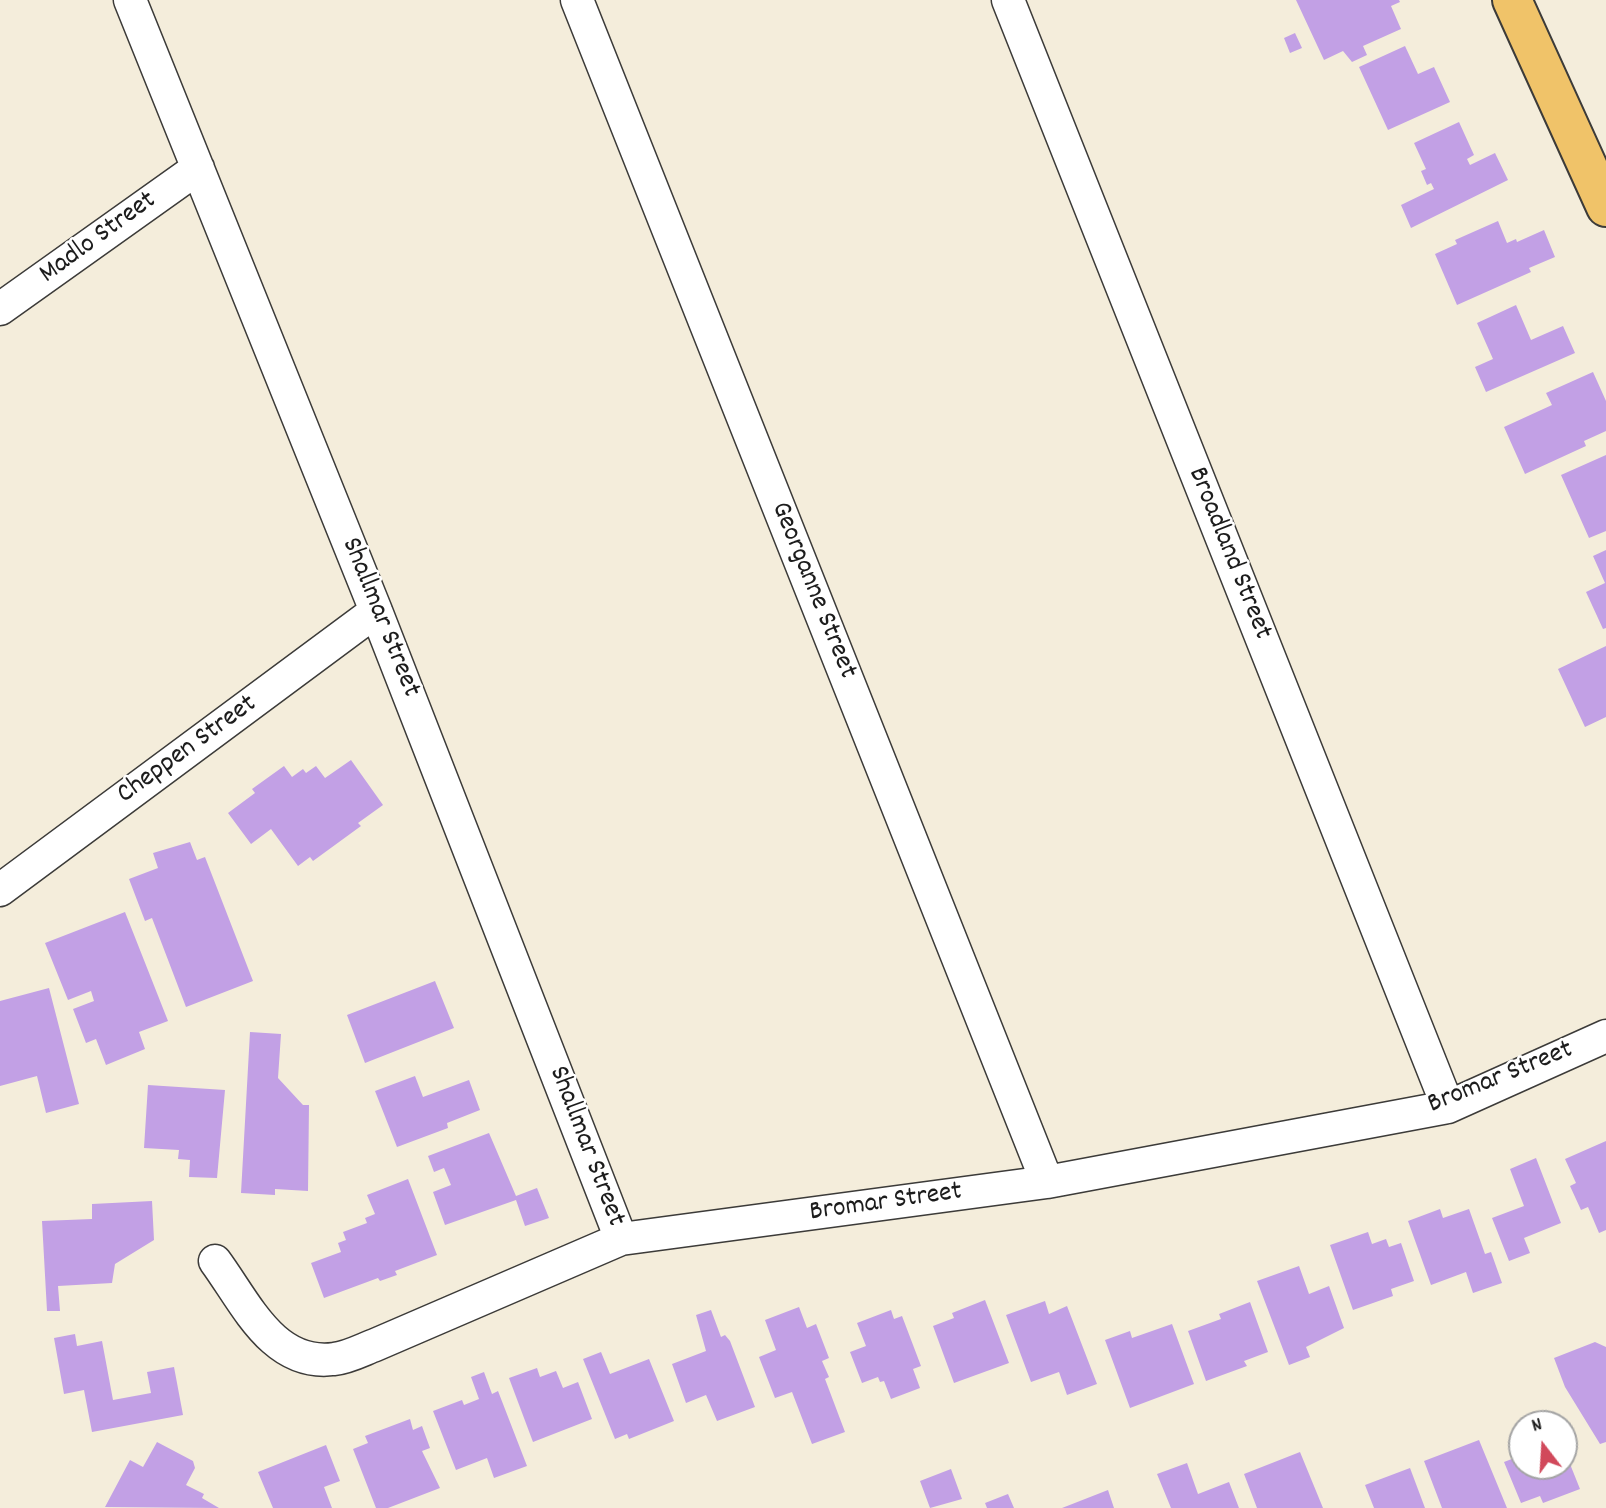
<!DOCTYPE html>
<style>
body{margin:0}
#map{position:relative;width:1606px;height:1508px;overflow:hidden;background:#f4eddb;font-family:Dekko,sans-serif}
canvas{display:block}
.north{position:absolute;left:1508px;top:1410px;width:70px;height:70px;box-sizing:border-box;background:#fff;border:2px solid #a4a4a4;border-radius:50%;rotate:343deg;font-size:19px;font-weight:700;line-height:28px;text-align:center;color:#1c1c1c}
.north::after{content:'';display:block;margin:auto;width:24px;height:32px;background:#d1495b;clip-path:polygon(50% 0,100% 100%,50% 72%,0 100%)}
</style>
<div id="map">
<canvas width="1606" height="1508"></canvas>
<div class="north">N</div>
</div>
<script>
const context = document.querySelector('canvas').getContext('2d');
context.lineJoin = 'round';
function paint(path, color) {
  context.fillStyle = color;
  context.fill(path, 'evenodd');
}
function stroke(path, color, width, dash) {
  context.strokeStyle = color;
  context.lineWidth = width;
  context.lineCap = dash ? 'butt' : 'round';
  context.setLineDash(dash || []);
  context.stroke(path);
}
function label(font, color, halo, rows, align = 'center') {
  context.font = font + ' Dekko,sans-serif';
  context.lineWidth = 5;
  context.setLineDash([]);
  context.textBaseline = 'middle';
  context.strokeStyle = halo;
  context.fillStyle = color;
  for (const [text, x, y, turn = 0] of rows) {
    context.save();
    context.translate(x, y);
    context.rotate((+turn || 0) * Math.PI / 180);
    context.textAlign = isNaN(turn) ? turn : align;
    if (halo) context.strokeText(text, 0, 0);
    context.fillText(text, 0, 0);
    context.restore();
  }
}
paint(new Path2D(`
 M 1296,0 L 1399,0 L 1400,2 L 1391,6 L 1401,29 L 1363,46 L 1367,55 L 1352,62 L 1343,51 L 1324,60 Z
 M 1295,33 L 1302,48 L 1290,53 L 1284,38 Z
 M 1405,46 L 1418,74 L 1434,67 L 1450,102 L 1388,130 L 1359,67 Z
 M 1459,122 L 1474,155 L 1467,159 L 1470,165 L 1495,153 L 1508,180 L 1411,228 L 1401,205 L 1434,189 L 1431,183 L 1427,185 L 1421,171 L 1426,169 L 1414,143 Z
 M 1498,221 L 1507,243 L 1516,239 L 1517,242 L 1544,230 L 1555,257 L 1529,268 L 1531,272 L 1457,305 L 1435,254 L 1457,244 L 1455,240 Z
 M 1516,305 L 1531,340 L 1563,326 L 1575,353 L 1486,392 L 1475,367 L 1493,359 L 1477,323 Z
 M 1593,372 L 1606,401 L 1606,431 L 1584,441 L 1586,446 L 1525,474 L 1504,427 L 1552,405 L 1546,393 Z
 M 1606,455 L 1606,531 L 1589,538 L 1561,475 Z
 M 1606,550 L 1606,628 L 1603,629 L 1586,592 L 1605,583 L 1593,556 Z
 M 1606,646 L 1606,717 L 1585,727 L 1558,669 Z
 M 351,760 L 383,805 L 358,823 L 361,826 L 313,861 L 310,857 L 298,866 L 271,829 L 251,844 L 228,813 L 255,793 L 252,789 L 284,766 L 292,777 L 303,769 L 306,773 L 316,766 L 325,778 Z
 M 190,842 L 197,860 L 205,857 L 253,981 L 186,1007 L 152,918 L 145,921 L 129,879 L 158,868 L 153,853 Z
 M 125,912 L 168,1021 L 139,1032 L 145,1049 L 106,1065 L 96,1039 L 86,1043 L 73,1009 L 94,1001 L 91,991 L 68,1000 L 45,943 Z
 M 435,981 L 454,1028 L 365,1063 L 347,1015 Z
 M 49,988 L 79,1104 L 46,1113 L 37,1076 L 0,1086 L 0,1001 Z
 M 250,1032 L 281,1034 L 278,1078 L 303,1105 L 309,1105 L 308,1191 L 275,1189 L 275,1195 L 241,1193 Z
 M 415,1076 L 423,1097 L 469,1080 L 480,1110 L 447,1123 L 448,1128 L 397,1147 L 375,1091 Z
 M 148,1085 L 225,1090 L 217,1178 L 189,1177 L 190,1160 L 178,1159 L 179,1150 L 144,1148 Z
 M 489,1133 L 516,1196 L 537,1188 L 549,1218 L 525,1226 L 516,1200 L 445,1225 L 433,1192 L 451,1185 L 444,1168 L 434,1172 L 428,1156 Z
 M 1606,1141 L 1606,1230 L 1599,1233 L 1588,1207 L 1581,1210 L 1570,1186 L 1576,1183 L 1565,1159 Z
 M 1536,1158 L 1561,1223 L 1524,1238 L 1530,1253 L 1509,1261 L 1492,1218 L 1524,1206 L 1510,1169 Z
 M 408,1179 L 437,1255 L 395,1271 L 397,1275 L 380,1281 L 378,1278 L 324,1298 L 311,1263 L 341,1252 L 338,1243 L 346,1240 L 343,1232 L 367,1223 L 365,1218 L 375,1214 L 367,1195 Z
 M 152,1201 L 154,1240 L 115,1264 L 112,1283 L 58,1286 L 60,1311 L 47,1311 L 42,1221 L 92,1219 L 92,1204 Z
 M 1440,1209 L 1443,1218 L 1469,1209 L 1485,1254 L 1491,1252 L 1502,1283 L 1473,1293 L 1466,1272 L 1431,1285 L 1408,1221 Z
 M 1368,1232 L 1372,1244 L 1386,1239 L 1389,1247 L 1401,1243 L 1414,1281 L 1391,1289 L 1393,1296 L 1353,1310 L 1330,1245 Z
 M 1299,1266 L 1309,1294 L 1329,1286 L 1344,1328 L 1306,1347 L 1310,1357 L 1289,1365 L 1257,1281 Z
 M 985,1300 L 1009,1363 L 954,1383 L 933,1326 L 954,1318 L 952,1313 Z
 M 1045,1301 L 1049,1314 L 1067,1306 L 1097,1384 L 1067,1395 L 1059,1372 L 1031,1382 L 1006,1315 Z
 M 1250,1302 L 1268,1352 L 1244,1361 L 1247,1366 L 1206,1381 L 1188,1331 L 1221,1319 L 1219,1314 Z
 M 799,1307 L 807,1328 L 816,1324 L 829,1358 L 822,1361 L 829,1377 L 825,1379 L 845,1432 L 812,1444 L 792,1392 L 775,1398 L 759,1357 L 776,1350 L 765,1320 Z
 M 711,1310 L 721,1337 L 725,1335 L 730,1341 L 755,1407 L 717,1421 L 706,1395 L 686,1403 L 672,1364 L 706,1351 L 696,1315 Z
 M 891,1310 L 894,1319 L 902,1316 L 921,1366 L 913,1369 L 920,1388 L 891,1399 L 884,1381 L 880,1382 L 878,1377 L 862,1383 L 850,1352 L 866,1346 L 857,1323 Z
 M 1172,1324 L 1194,1384 L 1130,1408 L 1105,1340 L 1130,1331 L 1132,1338 Z
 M 75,1334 L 77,1346 L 102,1341 L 113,1400 L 151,1393 L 147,1372 L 174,1367 L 183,1415 L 92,1432 L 84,1390 L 64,1394 L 54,1338 Z
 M 1595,1342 L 1606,1347 L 1606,1442 L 1600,1444 L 1565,1387 L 1554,1358 Z
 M 601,1352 L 610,1374 L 649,1359 L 674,1421 L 629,1439 L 627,1434 L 615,1439 L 583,1359 Z
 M 537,1368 L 540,1377 L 556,1371 L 563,1388 L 578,1382 L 592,1419 L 533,1442 L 509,1378 Z
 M 484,1372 L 492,1394 L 498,1391 L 527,1466 L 494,1478 L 487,1458 L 456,1470 L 433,1411 L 462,1400 L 464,1405 L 479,1399 L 471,1377 Z
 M 410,1419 L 413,1430 L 422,1426 L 430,1448 L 422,1451 L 440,1488 L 388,1508 L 376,1508 L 353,1449 L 368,1443 L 365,1436 Z
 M 1479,1440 L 1507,1508 L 1442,1508 L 1424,1461 Z
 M 157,1442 L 193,1461 L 195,1468 L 186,1485 L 204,1494 L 202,1498 L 219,1508 L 105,1507 L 130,1460 L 143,1467 Z
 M 326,1445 L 340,1481 L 324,1487 L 332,1508 L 273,1508 L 258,1472 Z
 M 1564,1449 L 1580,1489 L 1543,1503 L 1540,1496 L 1521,1503 L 1504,1462 L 1517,1457 L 1515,1453 L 1522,1451 L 1522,1466 L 1564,1466 Z
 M 1300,1452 L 1323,1508 L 1257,1508 L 1244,1474 Z
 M 1187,1463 L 1198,1494 L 1229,1482 L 1239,1508 L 1171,1508 L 1157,1474 Z
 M 1410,1468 L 1425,1508 L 1374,1508 L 1365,1485 Z
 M 951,1469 L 962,1499 L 930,1508 L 920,1481 Z
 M 1108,1490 L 1114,1508 L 1062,1508 Z
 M 1008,1494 L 1014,1508 L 987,1508 L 985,1503 Z`), '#c2a0e5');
const street = new Path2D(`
 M 130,0 L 376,611 L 621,1239
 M 577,0 L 1047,1182
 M 1008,0 L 1448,1107
 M 0,309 L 198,168
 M 0,890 L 376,611
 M 215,1261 C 246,1303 273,1367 334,1359 C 347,1358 362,1350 375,1345 L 621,1239 L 1047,1182 L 1448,1107 L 1606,1036`);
const primary = new Path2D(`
 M 1512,0 L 1606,207`);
stroke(street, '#3c3b39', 35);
stroke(primary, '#3c3b39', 42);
stroke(street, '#fff', 32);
stroke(primary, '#f0c369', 38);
label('28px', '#1c1c1c', '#fff', [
 ["Madlo Street",99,239,-36],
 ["Broadland Street",1228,554,68],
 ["Georganne Street",812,591,68],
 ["Shallmar Street",379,618,68],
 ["Cheppen Street",188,751,-36],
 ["Bromar Street",1501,1079,-22],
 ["Shallmar Street",585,1147,69],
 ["Bromar Street",886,1204,-8]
]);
</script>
